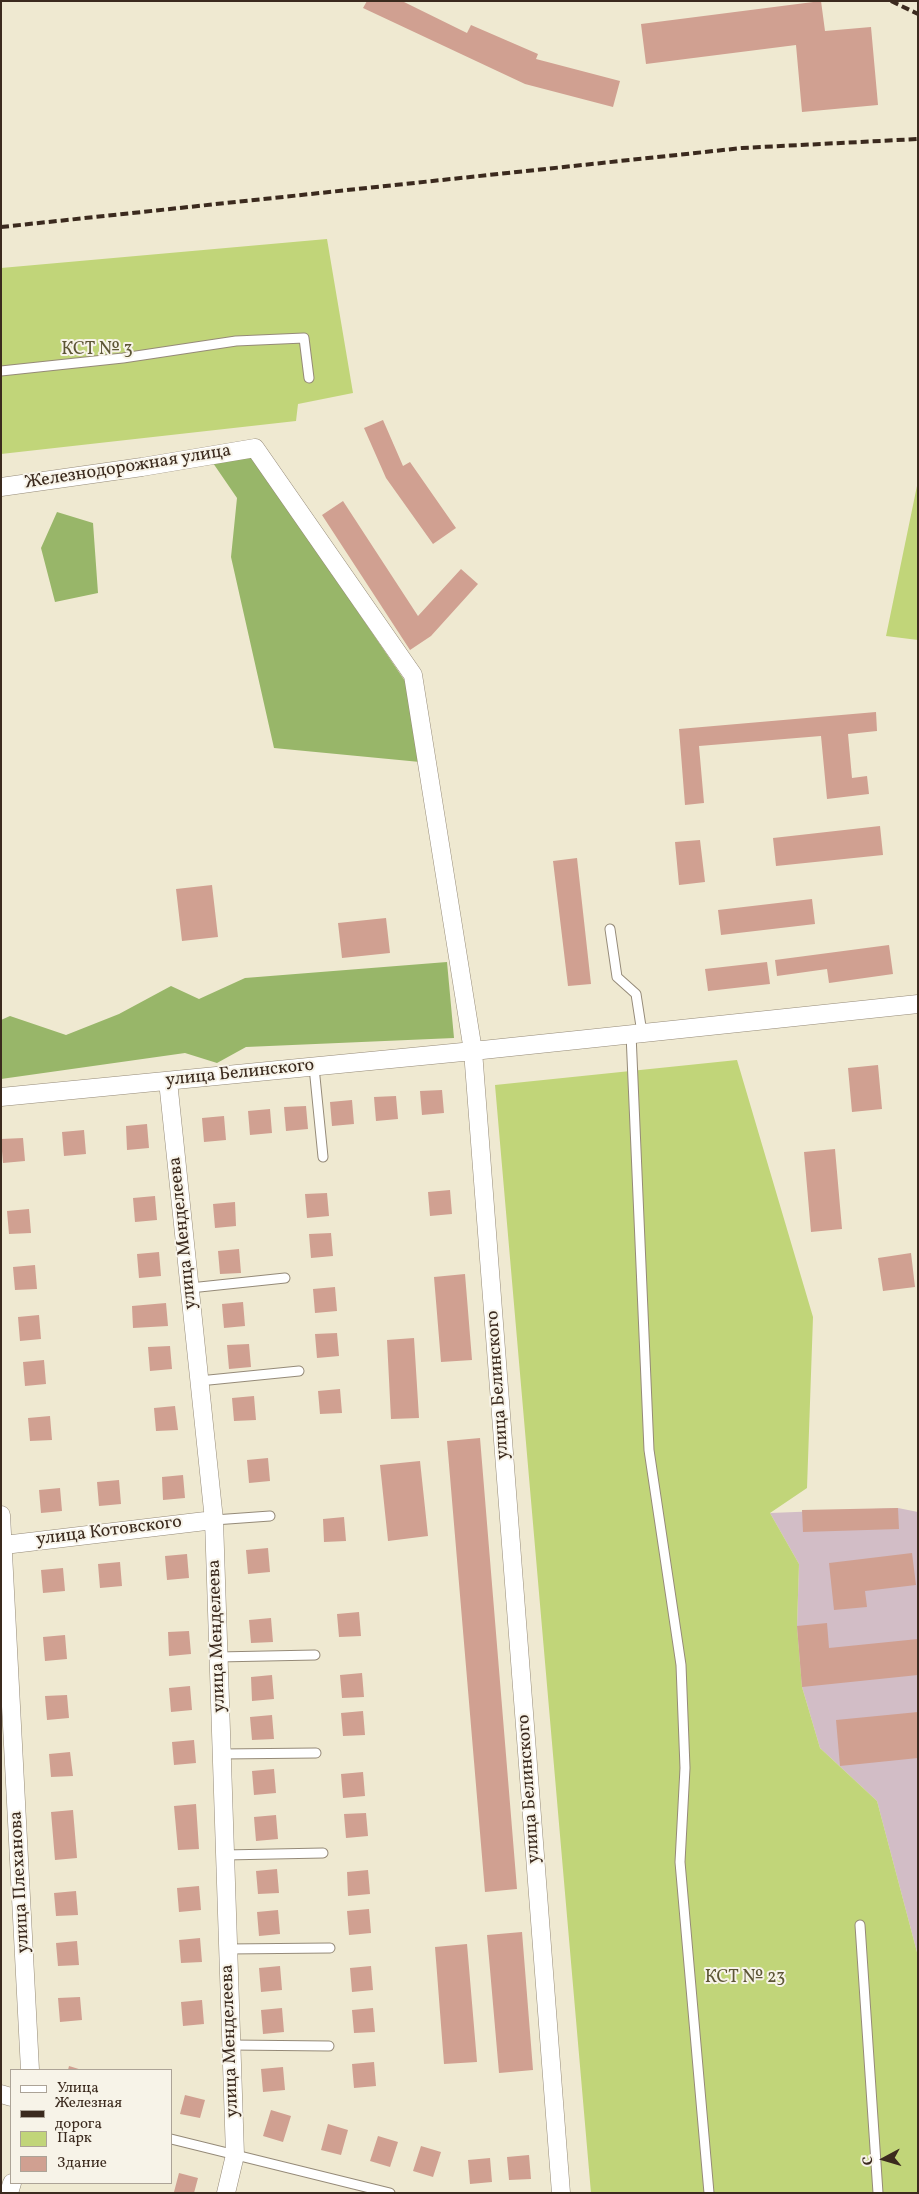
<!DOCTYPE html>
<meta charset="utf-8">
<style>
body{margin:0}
#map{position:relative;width:919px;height:2194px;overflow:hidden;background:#efe9d1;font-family:Vollkorn,serif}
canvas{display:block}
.frame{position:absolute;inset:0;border:2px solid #3b2a1e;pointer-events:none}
.legend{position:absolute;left:10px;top:2069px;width:162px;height:115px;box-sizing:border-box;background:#f7f3e8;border:1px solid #aca397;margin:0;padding:6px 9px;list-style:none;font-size:15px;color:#3b2a1e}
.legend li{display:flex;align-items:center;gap:10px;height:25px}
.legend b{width:25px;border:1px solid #aca397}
.north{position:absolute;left:859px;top:2134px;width:50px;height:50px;-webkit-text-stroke:4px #f7f3e8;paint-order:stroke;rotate:264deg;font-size:14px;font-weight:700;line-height:20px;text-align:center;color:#3b2a1e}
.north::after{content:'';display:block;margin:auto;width:18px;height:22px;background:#3b2a1e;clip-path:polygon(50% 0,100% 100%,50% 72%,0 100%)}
</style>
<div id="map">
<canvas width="919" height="2194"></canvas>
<div class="frame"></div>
<ul class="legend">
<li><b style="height:6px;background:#fff"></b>Улица</li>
<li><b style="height:6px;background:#3b2a1e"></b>Железная дорога</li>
<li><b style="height:14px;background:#c1d579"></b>Парк</li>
<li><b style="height:14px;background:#d0a091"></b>Здание</li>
</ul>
<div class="north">С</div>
</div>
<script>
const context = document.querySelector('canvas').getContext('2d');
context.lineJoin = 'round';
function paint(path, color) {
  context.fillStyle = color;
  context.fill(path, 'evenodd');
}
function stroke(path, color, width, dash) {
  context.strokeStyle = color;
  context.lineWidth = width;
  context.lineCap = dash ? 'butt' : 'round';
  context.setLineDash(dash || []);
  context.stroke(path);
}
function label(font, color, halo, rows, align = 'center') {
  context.font = font + ' Vollkorn,serif';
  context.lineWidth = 4;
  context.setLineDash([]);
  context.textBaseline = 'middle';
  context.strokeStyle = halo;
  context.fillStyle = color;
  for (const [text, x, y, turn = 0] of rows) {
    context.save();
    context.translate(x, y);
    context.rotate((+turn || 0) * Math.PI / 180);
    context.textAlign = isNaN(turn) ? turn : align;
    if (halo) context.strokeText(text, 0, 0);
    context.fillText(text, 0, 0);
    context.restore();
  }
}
paint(new Path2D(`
 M 898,1508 L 918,1512 L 918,1956 L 877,1801 L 820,1748 L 802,1687 L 797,1626 L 799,1564 L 770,1513 Z`), '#d2bdc6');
paint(new Path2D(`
 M 327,239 L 353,393 L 298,404 L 296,421 L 1,454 L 1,268 Z
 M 918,481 L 918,640 L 886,636 Z
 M 737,1060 L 813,1317 L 807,1488 L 770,1513 L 799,1564 L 797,1626 L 802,1687 L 820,1748 L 877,1801 L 918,1956 L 918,2193 L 591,2193 L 495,1085 Z`), '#c1d579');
paint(new Path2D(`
 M 252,456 L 405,681 L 420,762 L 274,748 L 231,557 L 237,498 L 213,463 Z
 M 57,512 L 93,523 L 98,593 L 55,602 L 41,548 Z
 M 447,962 L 454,1038 L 246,1047 L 217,1063 L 185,1053 L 1,1079 L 1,1020 L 10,1016 L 66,1035 L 119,1014 L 171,986 L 199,999 L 245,978 Z`), '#98b669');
paint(new Path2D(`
 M 367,1 L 402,1 L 467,33 L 471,25 L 538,54 L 536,59 L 620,81 L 613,107 L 525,84 L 363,8 Z
 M 821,1 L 825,31 L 871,27 L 878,105 L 802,112 L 796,45 L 646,64 L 641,24 Z
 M 383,420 L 403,466 L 410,462 L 456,528 L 433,544 L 386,478 L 364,428 Z
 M 343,501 L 418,616 L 461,569 L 478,584 L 431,636 L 410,650 L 322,515 Z
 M 876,712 L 877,731 L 848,734 L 852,778 L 867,776 L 869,794 L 827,799 L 821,736 L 699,746 L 704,803 L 685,805 L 679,729 Z
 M 880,826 L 883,855 L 776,866 L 773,838 Z
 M 700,840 L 705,882 L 679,885 L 675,842 Z
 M 577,858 L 591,984 L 568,986 L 553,861 Z
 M 212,885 L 218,937 L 182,941 L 176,889 Z
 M 812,899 L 815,924 L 721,935 L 718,910 Z
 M 386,918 L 390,953 L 342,958 L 338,923 Z
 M 889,945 L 893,974 L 829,983 L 827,969 L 777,976 L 775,960 Z
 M 767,962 L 770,984 L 708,991 L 705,969 Z
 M 878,1065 L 882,1109 L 852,1112 L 848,1068 Z
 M 442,1090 L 444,1113 L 422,1115 L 420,1091 Z
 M 396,1096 L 398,1119 L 376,1121 L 374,1097 Z
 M 352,1100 L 354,1124 L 332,1126 L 330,1102 Z
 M 306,1106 L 308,1129 L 286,1131 L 284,1107 Z
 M 270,1109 L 272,1133 L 250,1135 L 248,1111 Z
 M 224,1116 L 226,1140 L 204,1142 L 202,1118 Z
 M 147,1124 L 149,1148 L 127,1150 L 126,1126 Z
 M 84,1130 L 86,1154 L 64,1156 L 62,1132 Z
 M 23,1138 L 25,1161 L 3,1163 L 1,1139 Z
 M 835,1149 L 842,1229 L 811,1232 L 804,1152 Z
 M 450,1190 L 452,1214 L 430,1216 L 428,1192 Z
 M 327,1193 L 329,1216 L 307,1218 L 305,1194 Z
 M 155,1196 L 157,1220 L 135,1222 L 133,1198 Z
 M 235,1202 L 236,1226 L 215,1228 L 213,1204 Z
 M 29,1209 L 31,1233 L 9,1234 L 7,1211 Z
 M 331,1233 L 333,1256 L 311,1258 L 309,1234 Z
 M 239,1249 L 241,1273 L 220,1274 L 218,1251 Z
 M 159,1252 L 161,1276 L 139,1278 L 137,1254 Z
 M 911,1253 L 915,1287 L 883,1291 L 878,1258 Z
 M 35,1265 L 37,1289 L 15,1290 L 13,1267 Z
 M 465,1274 L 472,1360 L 441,1362 L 434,1277 Z
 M 335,1287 L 337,1311 L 315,1313 L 313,1289 Z
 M 243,1302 L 245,1326 L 224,1328 L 222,1304 Z
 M 166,1303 L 168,1326 L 133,1328 L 132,1306 Z
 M 39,1315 L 41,1339 L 20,1341 L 18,1317 Z
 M 337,1333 L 339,1356 L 317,1358 L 315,1334 Z
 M 414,1338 L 419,1418 L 391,1419 L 387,1340 Z
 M 249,1344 L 251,1367 L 229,1369 L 227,1345 Z
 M 170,1346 L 172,1369 L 150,1371 L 148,1347 Z
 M 44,1360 L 46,1384 L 25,1386 L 23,1362 Z
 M 340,1389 L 342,1413 L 320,1414 L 318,1391 Z
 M 254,1396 L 256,1420 L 234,1421 L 232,1398 Z
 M 175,1406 L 178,1430 L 156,1431 L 154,1408 Z
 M 50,1416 L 52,1440 L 30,1441 L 28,1418 Z
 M 480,1438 L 517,1889 L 485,1892 L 447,1441 Z
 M 268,1458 L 270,1481 L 249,1483 L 247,1460 Z
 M 420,1461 L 428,1536 L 388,1541 L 380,1465 Z
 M 183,1475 L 185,1498 L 163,1500 L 162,1477 Z
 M 119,1480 L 121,1504 L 99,1506 L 97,1482 Z
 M 60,1488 L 62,1511 L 41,1513 L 39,1490 Z
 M 898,1508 L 899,1529 L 803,1532 L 802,1510 Z
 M 344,1517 L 346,1541 L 324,1542 L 323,1519 Z
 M 268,1548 L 270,1572 L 248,1574 L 246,1550 Z
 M 912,1553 L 916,1585 L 865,1591 L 867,1607 L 834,1610 L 829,1563 Z
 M 187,1554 L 189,1578 L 167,1580 L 165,1556 Z
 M 120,1562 L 122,1586 L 100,1588 L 98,1564 Z
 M 63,1568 L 65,1591 L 43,1593 L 41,1570 Z
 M 359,1612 L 361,1636 L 339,1637 L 337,1614 Z
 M 271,1618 L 273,1642 L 251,1643 L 249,1620 Z
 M 827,1623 L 829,1648 L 918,1639 L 918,1675 L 802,1687 L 797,1626 Z
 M 189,1631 L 191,1654 L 169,1656 L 168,1632 Z
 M 65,1635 L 67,1659 L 45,1661 L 43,1637 Z
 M 362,1673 L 364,1697 L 342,1698 L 340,1675 Z
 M 272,1675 L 274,1699 L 252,1701 L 251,1677 Z
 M 190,1686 L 192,1710 L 171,1712 L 169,1688 Z
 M 67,1695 L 69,1718 L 47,1720 L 45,1696 Z
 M 363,1711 L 365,1735 L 343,1736 L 341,1713 Z
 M 918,1712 L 918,1758 L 840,1766 L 836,1720 Z
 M 272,1715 L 274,1739 L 252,1740 L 250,1717 Z
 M 194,1740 L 196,1763 L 174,1765 L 172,1742 Z
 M 70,1752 L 73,1776 L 51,1777 L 49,1754 Z
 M 274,1769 L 276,1793 L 254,1795 L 252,1771 Z
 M 363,1772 L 365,1796 L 343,1798 L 341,1774 Z
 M 196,1804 L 199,1849 L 178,1850 L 174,1806 Z
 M 73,1810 L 77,1858 L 55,1860 L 51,1812 Z
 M 366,1813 L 368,1836 L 346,1838 L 344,1814 Z
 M 276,1815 L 278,1839 L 256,1841 L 254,1817 Z
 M 277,1869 L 279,1893 L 258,1894 L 256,1871 Z
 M 368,1870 L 370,1894 L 348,1896 L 347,1872 Z
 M 199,1886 L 201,1910 L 179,1912 L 177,1888 Z
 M 76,1891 L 78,1915 L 56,1916 L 54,1893 Z
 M 369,1909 L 371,1933 L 349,1935 L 347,1911 Z
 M 278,1910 L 280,1934 L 259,1936 L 257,1912 Z
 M 522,1932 L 533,2070 L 499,2073 L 487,1935 Z
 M 200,1938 L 202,1962 L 181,1963 L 179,1940 Z
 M 77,1941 L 79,1965 L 58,1966 L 56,1943 Z
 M 467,1944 L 477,2062 L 444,2064 L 435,1947 Z
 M 280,1966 L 282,1990 L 261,1992 L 259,1968 Z
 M 371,1966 L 373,1990 L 352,1992 L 350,1968 Z
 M 80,1997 L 82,2020 L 60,2022 L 58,1998 Z
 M 202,2000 L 204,2024 L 183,2026 L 181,2002 Z
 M 282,2008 L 284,2032 L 263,2034 L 261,2010 Z
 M 373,2008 L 375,2032 L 354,2033 L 352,2010 Z
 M 374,2062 L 376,2086 L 354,2088 L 352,2064 Z
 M 69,2066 L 82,2070 L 68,2070 Z
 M 283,2067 L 285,2090 L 263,2092 L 261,2069 Z
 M 185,2095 L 205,2100 L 200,2118 L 180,2114 Z
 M 271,2110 L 291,2116 L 283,2142 L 263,2136 Z
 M 328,2124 L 348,2130 L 341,2155 L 321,2150 Z
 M 378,2136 L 398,2142 L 390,2167 L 370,2161 Z
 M 421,2146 L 441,2152 L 433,2177 L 413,2171 Z
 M 529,2155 L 531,2179 L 509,2180 L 507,2157 Z
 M 490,2158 L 492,2182 L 470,2184 L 468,2160 Z
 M 179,2173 L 198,2178 L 194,2193 L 174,2192 Z`), '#d0a091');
const lane = new Path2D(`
 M 1,371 L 123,358 L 236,341 L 304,338 L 309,378
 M 610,929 L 617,977 L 636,994 L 642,1033
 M 631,1034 L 649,1450 L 681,1665 L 685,1768 L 680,1862 L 709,2193
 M 314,1067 L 323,1157
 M 190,1288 L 285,1278
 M 199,1381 L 299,1371
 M 214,1520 L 270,1516
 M 218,1657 L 315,1655
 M 222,1754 L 316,1753
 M 225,1855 L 323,1853
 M 860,1925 L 878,2193
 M 228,1949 L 330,1948
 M 231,2045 L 329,2046
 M 171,2139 L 390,2193`);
const street = new Path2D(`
 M 1,487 L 142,467 L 255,448 L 413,675 L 473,1051 L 561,2193
 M 168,1081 L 214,1520 L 235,2155 L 226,2193
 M 1,1097 L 473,1051 L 918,1004
 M 1,1515 L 30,2070
 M 4,1545 L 214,1520
 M 1,2094 L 11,2097
 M 9,2193 L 12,2183`);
stroke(lane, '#958a78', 11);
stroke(street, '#958a78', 19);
stroke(lane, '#fff', 9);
stroke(street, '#fff', 18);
stroke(new Path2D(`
 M 891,1 L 918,14
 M 1,227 L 742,148 L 918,139`), '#3b2a1e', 4, [8, 4]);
label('18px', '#5c5535', '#f7f3e8', [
 ["КСТ № 3",97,351],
 ["КСТ № 23",745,1979]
]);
label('18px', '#3b2a1e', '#f7f3e8', [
 ["Железнодорожная улица",128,468,-9],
 ["улица Белинского",240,1074,-6],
 ["улица Менделеева",184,1233,-96],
 ["улица Белинского",499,1385,-94],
 ["улица Котовского",109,1532,-7],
 ["улица Менделеева",218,1636,-92],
 ["улица Белинского",530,1789,-94],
 ["улица Плеханова",21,1882,-93],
 ["улица Менделеева",231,2041,-92]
]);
</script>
